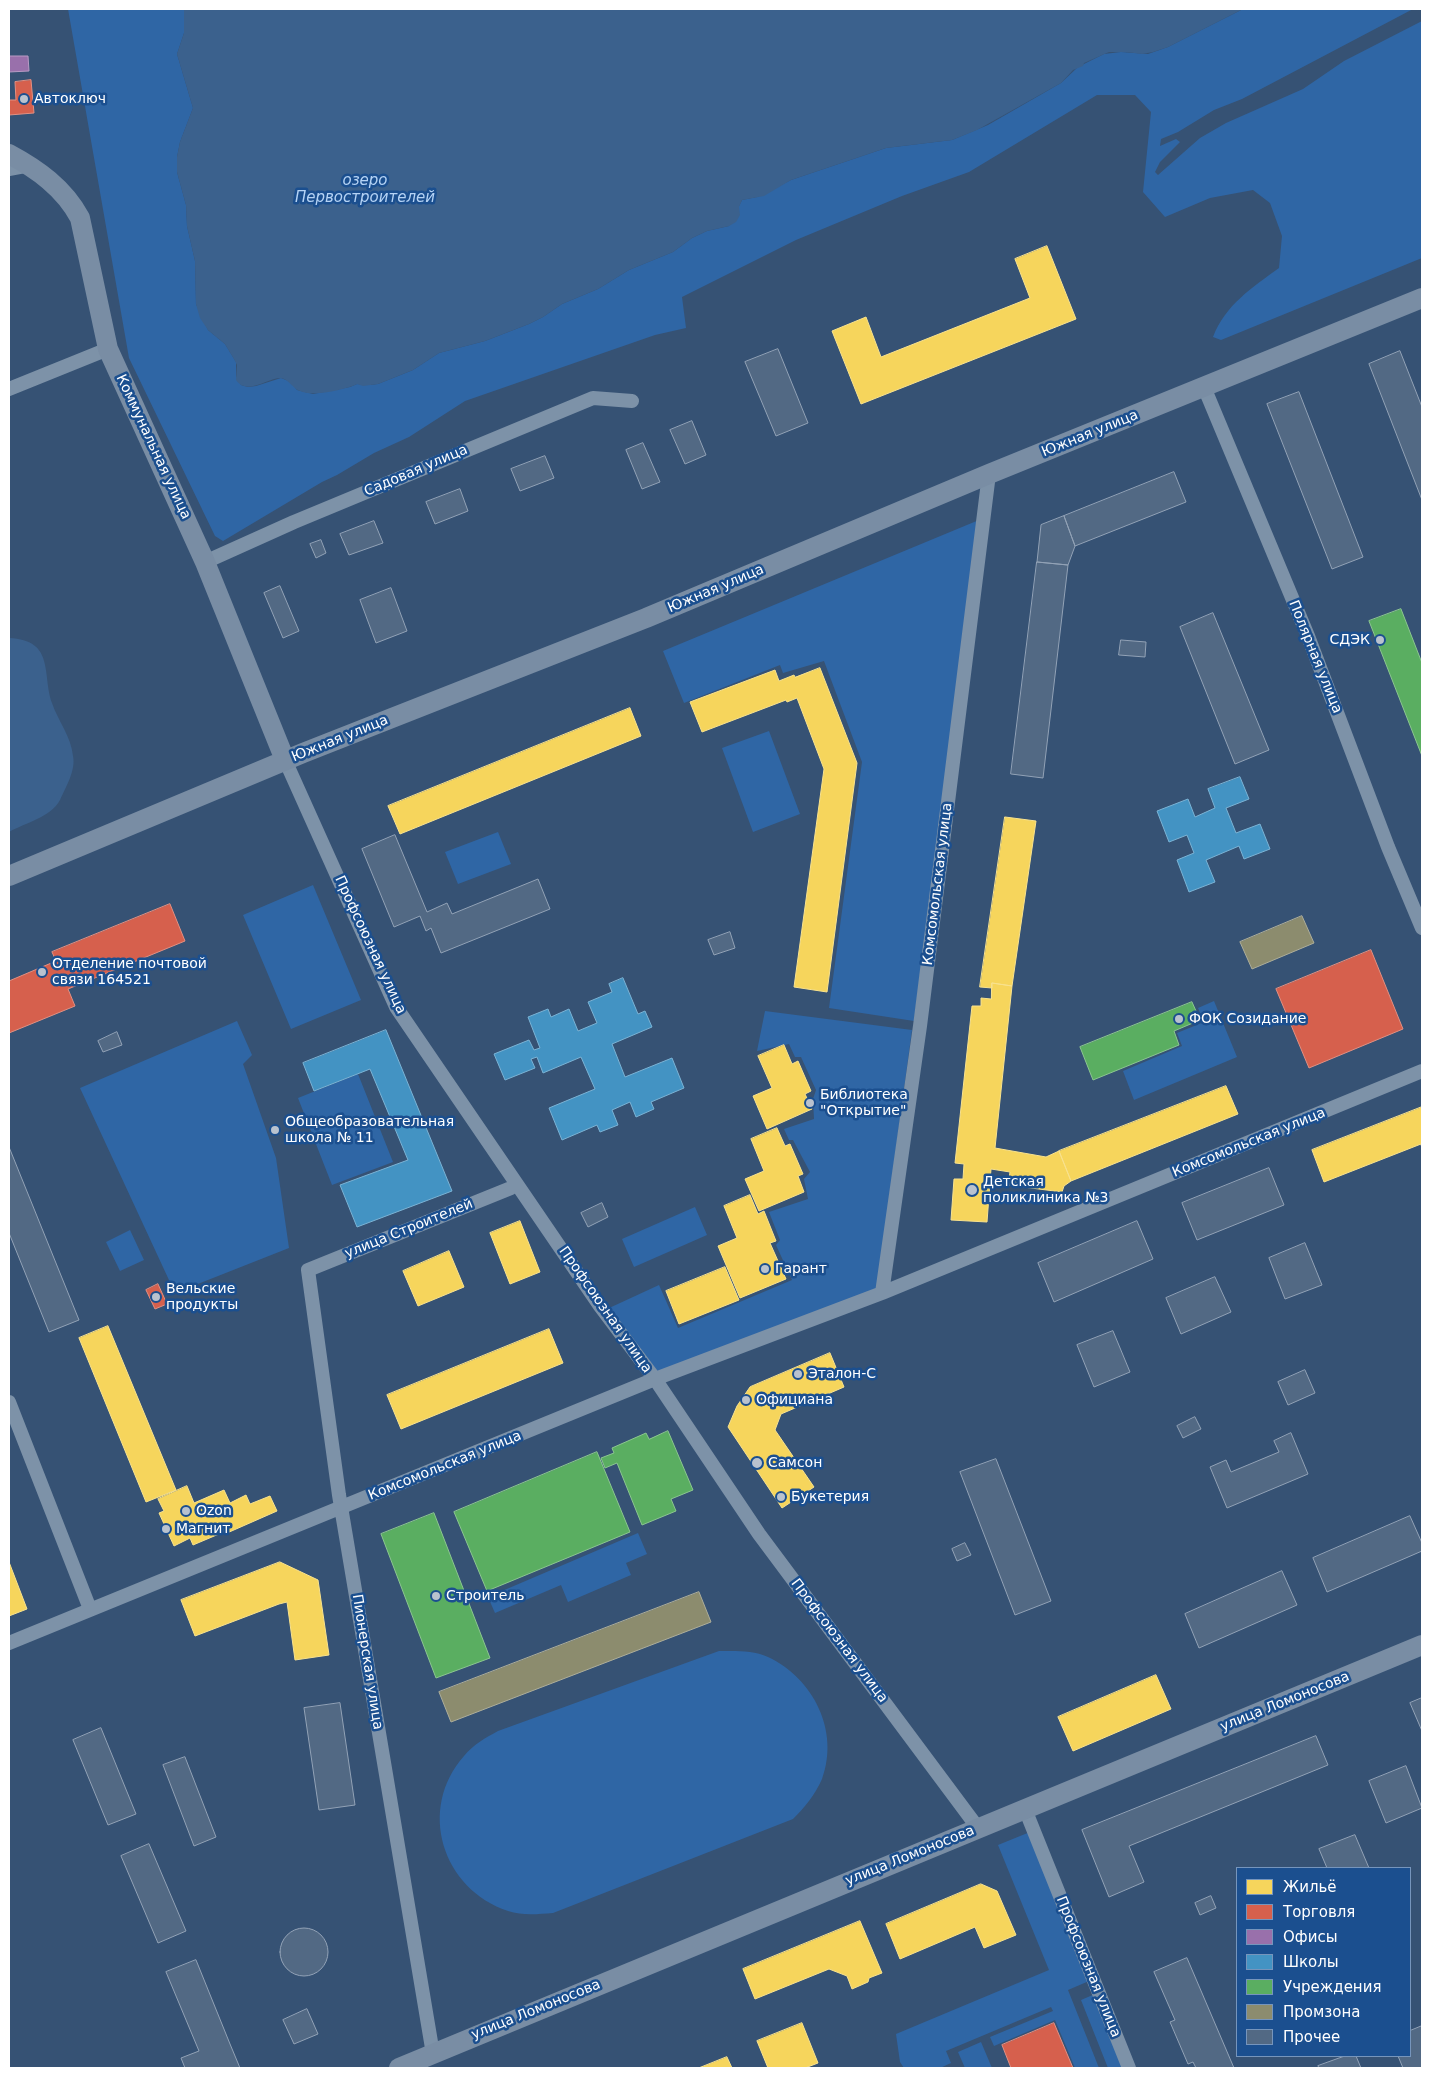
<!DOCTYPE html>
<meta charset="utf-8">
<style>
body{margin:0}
#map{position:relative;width:1431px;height:2077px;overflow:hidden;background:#365274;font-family:"DejaVu Sans",sans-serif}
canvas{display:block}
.frame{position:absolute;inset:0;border:10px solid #fff;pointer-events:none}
.legend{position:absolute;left:1236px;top:1867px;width:175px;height:190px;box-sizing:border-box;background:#1b4f8f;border:1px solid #7695bc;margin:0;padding:6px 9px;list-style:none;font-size:15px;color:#fff}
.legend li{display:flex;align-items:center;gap:10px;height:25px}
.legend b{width:25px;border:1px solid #7695bc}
</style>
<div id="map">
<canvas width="1431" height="2077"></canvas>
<div class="frame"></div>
<ul class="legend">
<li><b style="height:14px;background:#f6d55c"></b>Жильё</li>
<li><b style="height:14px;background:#d6604d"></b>Торговля</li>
<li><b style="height:14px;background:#9970ab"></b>Офисы</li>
<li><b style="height:14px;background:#4393c3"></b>Школы</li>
<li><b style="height:14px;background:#5aae61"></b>Учреждения</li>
<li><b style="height:14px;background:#8c8c6e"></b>Промзона</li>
<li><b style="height:14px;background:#526984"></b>Прочее</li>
</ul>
</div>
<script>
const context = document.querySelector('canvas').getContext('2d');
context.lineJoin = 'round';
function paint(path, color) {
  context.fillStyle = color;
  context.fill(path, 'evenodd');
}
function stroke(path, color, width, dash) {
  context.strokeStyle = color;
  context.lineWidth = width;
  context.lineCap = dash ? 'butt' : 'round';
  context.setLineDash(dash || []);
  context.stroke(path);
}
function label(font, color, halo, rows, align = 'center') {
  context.font = font + ' "DejaVu Sans",sans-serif';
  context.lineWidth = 5;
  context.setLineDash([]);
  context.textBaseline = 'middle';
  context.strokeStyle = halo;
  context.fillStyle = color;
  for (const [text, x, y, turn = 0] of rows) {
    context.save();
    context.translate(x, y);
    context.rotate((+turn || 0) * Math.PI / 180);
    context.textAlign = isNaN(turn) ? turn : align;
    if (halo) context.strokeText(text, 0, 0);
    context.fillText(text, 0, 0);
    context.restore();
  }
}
paint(new Path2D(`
 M 68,9 L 184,9 L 184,33 L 177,54 L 193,108 L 180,142 L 177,157 L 177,172 L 186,205 L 187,226 L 195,261 L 196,304 L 208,330 L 225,344 L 236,362 L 236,376 L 241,385 L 248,387 L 256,386 L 281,378 L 291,382 L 297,390 L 313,394 L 350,387 L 357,384 L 370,385 L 378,384 L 413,370 L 439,353 L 485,341 L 529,324 L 543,317 L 562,304 L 598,289 L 629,270 L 673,252 L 692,238 L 707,231 L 729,226 L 742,200 L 757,197 L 791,180 L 886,148 L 952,140 L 988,125 L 1061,83 L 1078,67 L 1104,54 L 1121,52 L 1148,54 L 1168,47 L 1243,9 L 1413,9 L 1242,99 L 1214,110 L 1178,132 L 1161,139 L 1160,146 L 1176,139 L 1180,142 L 1160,162 L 1155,172 L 1158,175 L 1200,138 L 1226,123 L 1303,89 L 1344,61 L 1422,21 L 1422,258 L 1221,340 L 1213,337 C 1225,305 1253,287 1279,268 L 1282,236 L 1270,203 L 1253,190 L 1210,198 L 1165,217 L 1143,192 L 1151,112 L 1135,95 L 1097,95 L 969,172 L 902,196 L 796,240 L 682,297 L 686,328 L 655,335 L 465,401 L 409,437 L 374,453 L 337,475 L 322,482 L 223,541 L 215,536 L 129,358 Z
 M 979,520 L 914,1021 L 829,1008 L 862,762 L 824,661 L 783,673 L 780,665 L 684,703 L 663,651 Z
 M 769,731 L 800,814 L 753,832 L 722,748 Z
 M 498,832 L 511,864 L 458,884 L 445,852 Z
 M 313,885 L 361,1000 L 291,1029 L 243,915 Z
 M 1214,1001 L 1237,1057 L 1134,1100 L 1123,1071 L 1182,1046 L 1177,1033 L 1204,1022 L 1198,1008 Z
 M 765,1011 L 912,1030 L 877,1289 L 659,1373 L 607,1309 L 659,1285 L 678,1328 L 792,1280 L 776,1245 L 780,1240 L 769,1212 L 808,1199 L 804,1179 L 810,1172 L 793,1140 L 789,1140 L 784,1129 L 814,1119 L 813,1099 L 816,1090 L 801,1057 L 795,1057 L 789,1044 L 757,1051 Z
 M 237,1021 L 252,1055 L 243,1064 L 276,1158 L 289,1248 L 175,1293 L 80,1088 Z
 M 358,1074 L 393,1162 L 332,1185 L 298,1098 Z
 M 695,1207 L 707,1235 L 634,1267 L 622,1239 Z
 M 130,1230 L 144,1260 L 120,1271 L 106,1242 Z
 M 638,1533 L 647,1554 L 626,1563 L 631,1575 L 568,1602 L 561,1585 L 495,1613 L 488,1597 Z
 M 719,1651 C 736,1651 753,1650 768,1657 C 813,1678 840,1731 822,1779 C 815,1795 805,1807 793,1819 L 553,1913 C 538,1914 523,1916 508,1911 C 442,1889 417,1809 464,1756 C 473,1745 485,1738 498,1731 Z
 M 1030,1832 L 1089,1981 L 1068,1990 L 1099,2068 L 1075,2068 L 1055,2020 L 994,2046 L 990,2037 L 1053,2011 L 1051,2007 L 946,2051 L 951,2063 L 940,2068 L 904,2068 L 900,2062 L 896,2034 L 1049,1970 L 998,1845 Z
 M 1095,1994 L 1126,2068 L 1108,2068 L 1081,2000 Z
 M 981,2042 L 992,2068 L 965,2068 L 958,2052 Z`), '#2f66a5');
paint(new Path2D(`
 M 184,9 L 1243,9 L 1168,47 L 1153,52 L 1142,54 L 1126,52 L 1109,52 L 1084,63 L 1083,66 L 1073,70 L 1061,83 L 977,130 L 952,140 L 886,148 L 791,180 L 764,196 L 742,200 L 739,207 L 740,215 L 736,222 L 729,226 L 707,231 L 692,238 L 673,252 L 629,270 L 598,289 L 562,304 L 543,317 L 529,324 L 485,341 L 439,353 L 413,370 L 378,384 L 363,386 L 357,384 C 345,390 312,397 300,391 C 292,388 290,380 281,378 C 267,378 247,396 236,380 L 237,365 L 234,359 L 225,344 L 208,330 L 200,318 L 196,304 L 195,261 L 187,226 L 186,205 L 177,172 L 177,157 L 180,142 L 193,108 L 177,54 L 184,33 Z
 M 9,638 C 55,640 42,674 52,703 C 58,721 71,736 73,756 C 76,770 66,787 60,800 C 51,817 25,823 9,832 Z`), '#3b618d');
const homes = new Path2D(`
 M 1047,246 L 1076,319 L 861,404 L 832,331 L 866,317 L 881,357 L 1030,298 L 1015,259 Z
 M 820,668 L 857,763 L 827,992 L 794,987 L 824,769 L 797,698 L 787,702 L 786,700 L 702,732 L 690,702 L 775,670 L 779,681 L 794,675 L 795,677 Z
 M 630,708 L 641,736 L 400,834 L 388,806 Z
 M 1005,817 L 1036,821 L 1012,986 L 992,983 L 992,988 L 980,987 Z
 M 992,983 L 1012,986 L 995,1148 L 1046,1157 L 1059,1151 L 1071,1181 L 1064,1186 L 1062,1192 L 1008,1185 L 1010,1172 L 991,1169 L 987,1222 L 951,1220 L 954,1179 L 963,1179 L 964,1164 L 955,1163 L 972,1006 L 981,1006 L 981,998 L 991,999 Z
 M 784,1045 L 792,1064 L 798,1061 L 811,1091 L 805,1094 L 812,1109 L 767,1129 L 753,1096 L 772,1088 L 758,1056 Z
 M 1226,1086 L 1238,1114 L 1071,1181 L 1059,1151 Z
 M 1422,1107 L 1422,1149 L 1421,1144 L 1324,1182 L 1312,1150 Z
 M 777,1128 L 785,1146 L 790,1144 L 803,1174 L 798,1176 L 804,1192 L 759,1211 L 745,1179 L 764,1171 L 751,1139 Z
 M 750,1195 L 758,1214 L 764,1211 L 776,1241 L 770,1243 L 786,1279 L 740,1298 L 718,1246 L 737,1238 L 724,1206 Z
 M 520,1221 L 540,1272 L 510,1284 L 490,1233 Z
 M 449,1251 L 464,1287 L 418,1306 L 403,1271 Z
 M 725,1267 L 739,1300 L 679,1324 L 666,1291 Z
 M 108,1326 L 176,1490 L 146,1502 L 79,1338 Z
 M 549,1329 L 563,1363 L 401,1429 L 387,1395 Z
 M 830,1353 L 844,1387 L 781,1414 L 775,1430 L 814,1487 L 782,1508 L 728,1427 L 737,1406 L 750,1387 Z
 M 187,1486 L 194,1503 L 224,1490 L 230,1503 L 246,1495 L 250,1504 L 270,1496 L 277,1511 L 227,1533 L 226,1531 L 193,1545 L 190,1538 L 174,1546 L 159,1513 L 164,1511 L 158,1499 Z
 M 9,1562 L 27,1609 L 9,1616 Z
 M 280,1562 L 318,1580 L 329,1655 L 295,1660 L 287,1602 L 279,1604 L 195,1636 L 181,1600 Z
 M 1156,1675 L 1171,1709 L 1073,1751 L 1058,1717 Z
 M 981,1884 L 997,1891 L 1016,1935 L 984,1948 L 975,1927 L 900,1959 L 886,1924 Z
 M 860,1921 L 882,1973 L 869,1978 L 868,1982 L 852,1989 L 847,1976 L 829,1969 L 755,1999 L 743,1969 Z
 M 802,2023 L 818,2063 L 805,2068 L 768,2068 L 757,2041 Z
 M 727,2057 L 732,2068 L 699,2068 Z`);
paint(homes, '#f6d55c');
stroke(homes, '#f9e28d', 1);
const shops = new Path2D(`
 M 31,80 L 34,113 L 9,115 L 9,100 L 16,100 L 15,82 Z
 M 170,904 L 185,941 L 68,989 L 75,1006 L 9,1033 L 9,981 L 56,961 L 52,952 Z
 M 1371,950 L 1403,1029 L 1309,1068 L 1276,989 Z
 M 158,1284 L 167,1304 L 155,1309 L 146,1290 Z
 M 1054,2023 L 1073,2068 L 1011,2068 L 1002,2045 Z`);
paint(shops, '#d6604d');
stroke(shops, '#e29082', 1);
const offices = new Path2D(`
 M 9,56 L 28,56 L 29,71 L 9,72 Z`);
paint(offices, '#9970ab');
stroke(offices, '#b89bc4', 1);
const schools = new Path2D(`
 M 1240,777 L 1249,799 L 1226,808 L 1236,833 L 1260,824 L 1270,849 L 1244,859 L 1239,846 L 1206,860 L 1215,882 L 1189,892 L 1177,860 L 1194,853 L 1187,835 L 1169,842 L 1157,811 L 1188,799 L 1195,817 L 1215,808 L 1208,789 Z
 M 623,978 L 638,1014 L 645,1011 L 652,1027 L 612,1044 L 625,1077 L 672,1058 L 684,1088 L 651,1102 L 654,1109 L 636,1117 L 630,1102 L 612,1110 L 618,1125 L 600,1132 L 597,1125 L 562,1140 L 549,1108 L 595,1089 L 581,1057 L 543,1073 L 537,1057 L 531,1059 L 535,1068 L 505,1080 L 494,1054 L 529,1040 L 534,1050 L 540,1048 L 528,1017 L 548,1009 L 551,1017 L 569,1009 L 578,1031 L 597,1023 L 588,1002 L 612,992 L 609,984 Z
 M 386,1030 L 452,1191 L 357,1227 L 340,1185 L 408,1160 L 370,1069 L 314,1091 L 303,1063 Z`);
paint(schools, '#4393c3');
stroke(schools, '#7bb3d5', 1);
const public = new Path2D(`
 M 1401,609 L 1422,663 L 1422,756 L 1369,621 Z
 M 1192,1002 L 1200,1020 L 1174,1031 L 1179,1045 L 1093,1080 L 1080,1047 Z
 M 668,1431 L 693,1490 L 671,1499 L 676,1511 L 642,1525 L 617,1463 L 605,1468 L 601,1458 L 614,1453 L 612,1448 L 646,1433 L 649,1439 Z
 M 597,1452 L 630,1532 L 487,1591 L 454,1512 Z
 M 434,1513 L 490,1658 L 436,1678 L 381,1534 Z`);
paint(public, '#5aae61');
stroke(public, '#8cc690', 1);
const industry = new Path2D(`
 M 1302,916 L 1314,943 L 1252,969 L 1240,942 Z
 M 699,1592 L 711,1622 L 451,1722 L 439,1692 Z`);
paint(industry, '#8c8c6e');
stroke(industry, '#aeae9a', 1);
const building = new Path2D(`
 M 778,349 L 808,423 L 776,436 L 745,362 Z
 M 1400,351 L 1422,407 L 1422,500 L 1369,364 Z
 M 1299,392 L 1363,557 L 1332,569 L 1267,404 Z
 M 692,421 L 706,455 L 685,464 L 670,430 Z
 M 643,443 L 660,482 L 642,489 L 626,450 Z
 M 545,456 L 554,478 L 520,491 L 511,469 Z
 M 1174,472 L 1186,502 L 1075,546 L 1064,516 Z
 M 460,489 L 468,511 L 435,524 L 426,502 Z
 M 1064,516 L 1075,546 L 1068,565 L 1037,562 L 1041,525 Z
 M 374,521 L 383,543 L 349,555 L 340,534 Z
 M 321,540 L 326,553 L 316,558 L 310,544 Z
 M 1037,562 L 1068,565 L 1043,778 L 1011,774 Z
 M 280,586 L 299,631 L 283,638 L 264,593 Z
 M 391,588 L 407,631 L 376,643 L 360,600 Z
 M 1213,613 L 1269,750 L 1235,764 L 1180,627 Z
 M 1121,640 L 1146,642 L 1145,657 L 1119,655 Z
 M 395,835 L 427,912 L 447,903 L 452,914 L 538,879 L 550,909 L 441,953 L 431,928 L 426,931 L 420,916 L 394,927 L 362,849 Z
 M 730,932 L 735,948 L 714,955 L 708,940 Z
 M 117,1032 L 122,1045 L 103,1052 L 98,1041 Z
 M 9,1147 L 79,1320 L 49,1332 L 9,1233 Z
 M 1269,1168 L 1284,1205 L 1197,1240 L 1182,1203 Z
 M 602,1203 L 608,1217 L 588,1227 L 581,1213 Z
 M 1137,1221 L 1153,1259 L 1054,1302 L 1038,1263 Z
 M 1305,1243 L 1322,1285 L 1285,1299 L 1269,1258 Z
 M 1215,1277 L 1231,1312 L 1181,1334 L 1166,1298 Z
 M 1113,1331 L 1130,1372 L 1094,1387 L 1077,1345 Z
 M 1305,1370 L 1315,1393 L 1288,1405 L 1278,1382 Z
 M 1195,1417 L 1201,1429 L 1183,1438 L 1177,1426 Z
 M 1291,1433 L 1308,1474 L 1227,1508 L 1210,1467 L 1226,1460 L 1231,1472 L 1279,1452 L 1274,1441 Z
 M 996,1459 L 1051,1601 L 1015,1615 L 960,1472 Z
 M 1410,1516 L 1422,1543 L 1422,1551 L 1327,1592 L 1313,1558 Z
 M 965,1543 L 971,1555 L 957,1561 L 952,1549 Z
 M 1282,1571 L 1297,1605 L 1199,1648 L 1185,1614 Z
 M 1422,1698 L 1422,1731 L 1410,1703 Z
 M 340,1703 L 355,1805 L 319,1810 L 304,1708 Z
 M 101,1728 L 136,1814 L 108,1825 L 73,1740 Z
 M 1316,1736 L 1328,1765 L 1129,1846 L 1144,1882 L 1109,1897 L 1082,1830 Z
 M 185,1757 L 216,1837 L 194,1846 L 163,1765 Z
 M 1406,1766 L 1422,1808 L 1386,1823 L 1369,1781 Z
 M 1355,1835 L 1369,1868 L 1327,1868 L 1319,1849 Z
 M 149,1844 L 186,1931 L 158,1943 L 121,1856 Z
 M 1211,1896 L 1216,1908 L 1200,1915 L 1195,1903 Z
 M280 1952a24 24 0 1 1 48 0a24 24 0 1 1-48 0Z
 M 1187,1958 L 1234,2068 L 1196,2068 L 1193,2062 L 1188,2064 L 1170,2022 L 1175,2020 L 1154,1972 Z
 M 196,1960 L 230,2044 L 240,2068 L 185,2068 L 181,2058 L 199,2051 L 166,1972 Z
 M 307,2009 L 318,2034 L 294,2044 L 283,2020 Z
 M 1422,2026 L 1422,2068 L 1403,2068 L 1398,2056 L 1410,2056 L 1410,2031 Z
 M 1345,2056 L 1356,2056 L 1361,2068 L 1319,2068 L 1318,2066 Z`);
paint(building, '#526984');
stroke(building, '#92a2b6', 1);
stroke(new Path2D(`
 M 9,169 L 30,165
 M 1204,387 L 1308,636 L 1388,847 L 1422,928
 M 9,389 L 108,349
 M 205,562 L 294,522 L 593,398 L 632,401
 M 285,760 L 396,1007 L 600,1306 L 655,1379 L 759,1534 L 978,1828
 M 882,1293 L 920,1026 L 989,474
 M 9,1402 L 90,1609
 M 9,1643 L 655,1379 L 882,1293 L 1422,1071
 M 1025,1809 L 1129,2068
 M 433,2054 L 339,1495 L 308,1270 L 511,1188`), '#7d92a8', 14);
stroke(new Path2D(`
 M 9,154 C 37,169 64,188 80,218 L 108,349 L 205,562 L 285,760
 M 9,876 L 303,753 L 646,618 L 989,474 L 1422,298
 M 399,2068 L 1422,1645`), '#798da4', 20);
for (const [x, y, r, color] of [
 [24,99,5,"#b9c2ce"],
 [1380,640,5,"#b9c2ce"],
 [42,972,5,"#b9c2ce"],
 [1179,1019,5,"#b9c2ce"],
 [810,1103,5,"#b9c2ce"],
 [275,1130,5,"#b9c2ce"],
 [972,1190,6,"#b9c2ce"],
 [765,1269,5,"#b9c2ce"],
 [156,1297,5,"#b9c2ce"],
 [798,1374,5,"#b9c2ce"],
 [746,1400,5,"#b9c2ce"],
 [757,1463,6,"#b9c2ce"],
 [781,1497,5,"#b9c2ce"],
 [186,1511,5,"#b9c2ce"],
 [166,1529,5,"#b9c2ce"],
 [436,1596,5,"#b9c2ce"]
]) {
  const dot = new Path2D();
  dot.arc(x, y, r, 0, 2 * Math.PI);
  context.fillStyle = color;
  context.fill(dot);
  stroke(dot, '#1b4f8f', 2);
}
label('14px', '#fff', '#1b4f8f', [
 ["Автоключ",34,99],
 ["СДЭК",1370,640,"right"],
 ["Отделение почтовой",52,964],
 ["связи 164521",52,980],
 ["ФОК Созидание",1189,1019],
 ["Библиотека",820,1095],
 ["\"Открытие\"",820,1111],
 ["Общеобразовательная",285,1122],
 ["школа № 11",285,1138],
 ["Детская",983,1182],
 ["поликлиника №3",983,1198],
 ["Гарант",775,1269],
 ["Вельские",166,1289],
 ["продукты",166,1305],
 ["Эталон-С",808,1374],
 ["Официана",756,1400],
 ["Самсон",768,1463],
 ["Букетерия",791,1497],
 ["Ozon",196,1511],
 ["Магнит",176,1529],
 ["Строитель",446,1596]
], 'left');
label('14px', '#fff', '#1b4f8f', [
 ["Южная улица",1090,434,-22],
 ["Коммунальная улица",153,447,65],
 ["Садовая улица",416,471,-23],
 ["Южная улица",716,589,-23],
 ["Полярная улица",1315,657,68],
 ["Южная улица",340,739,-22],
 ["Комсомольская улица",938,884,-83],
 ["Профсоюзная улица",370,945,65],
 ["Комсомольская улица",1249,1143,-22],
 ["улица Строителей",409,1229,-22],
 ["Профсоюзная улица",605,1310,55],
 ["Комсомольская улица",445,1466,-22],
 ["Профсоюзная улица",839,1641,53],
 ["Пионерская улица",367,1662,81],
 ["улица Ломоносова",1285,1702,-22],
 ["улица Ломоносова",910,1856,-22],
 ["Профсоюзная улица",1088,1967,68],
 ["улица Ломоносова",536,2010,-22]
]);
label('italic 15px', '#b5d3f5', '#1b4f8f', [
 ["озеро",365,181],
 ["Первостроителей",365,198]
]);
</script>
